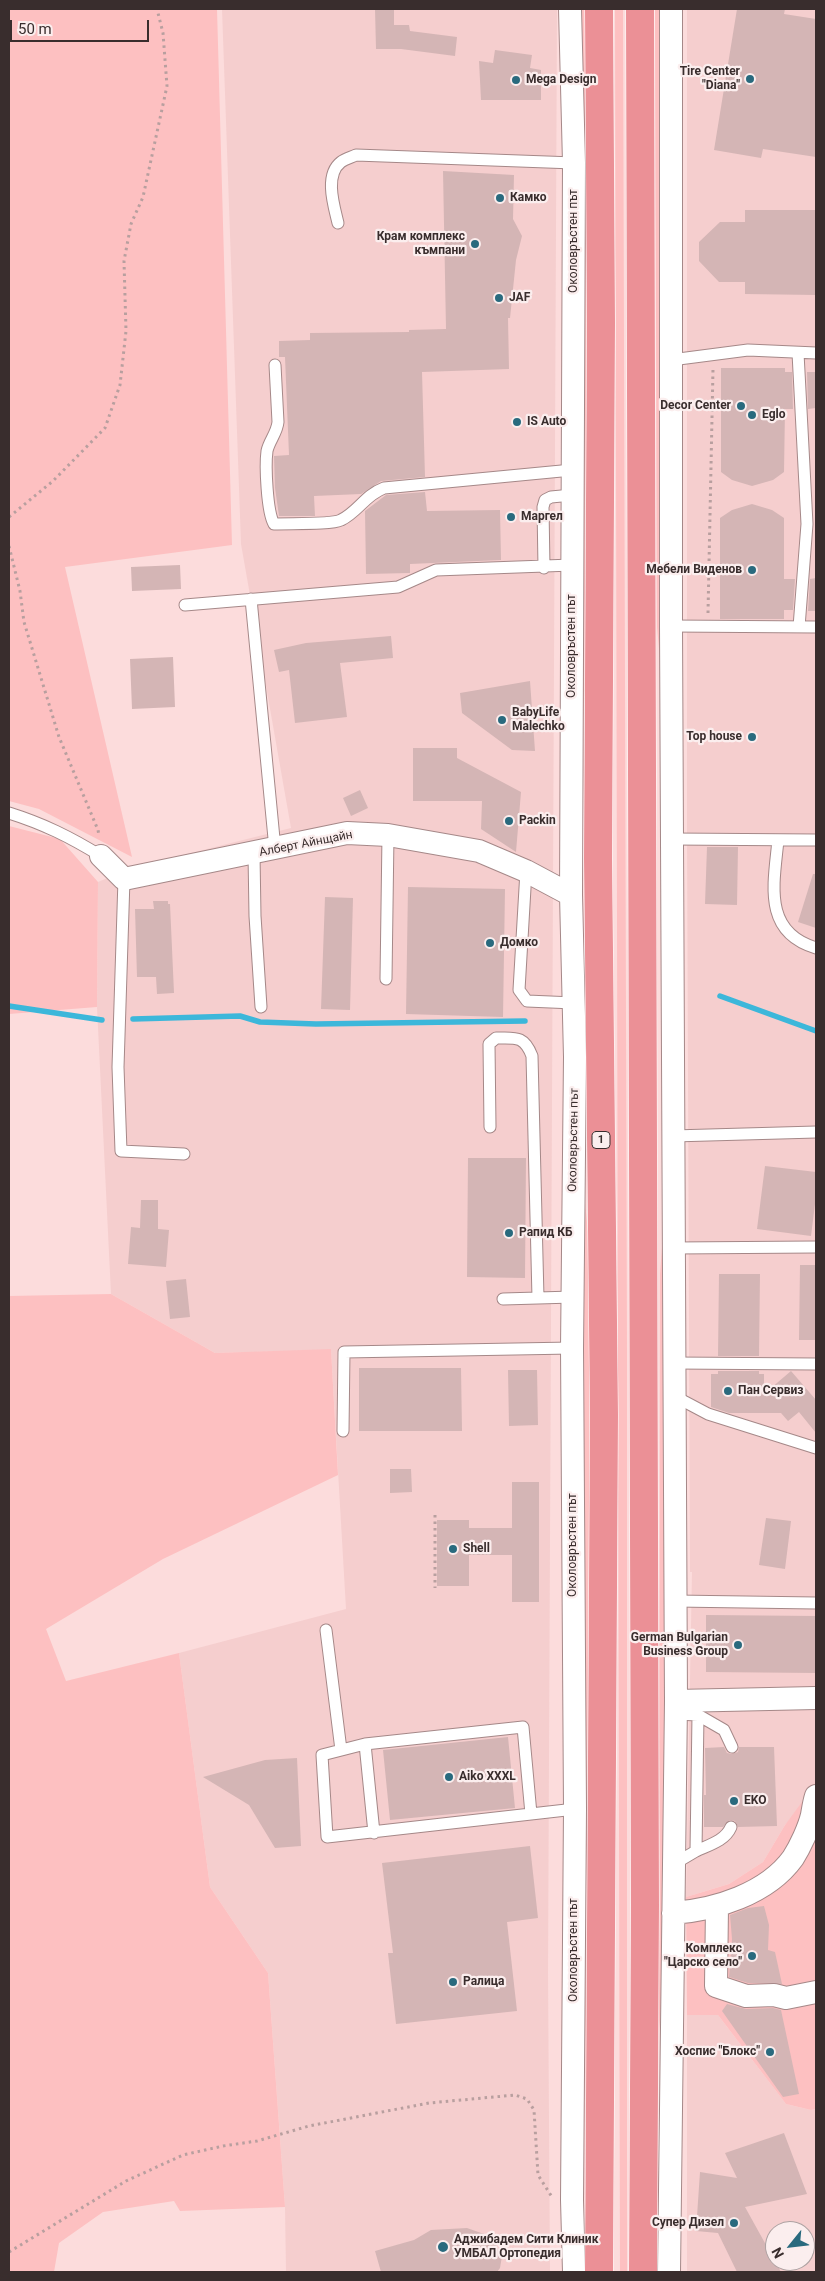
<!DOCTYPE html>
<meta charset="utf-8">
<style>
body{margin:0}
#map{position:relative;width:825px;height:2281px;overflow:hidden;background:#fcdcdc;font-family:Roboto,sans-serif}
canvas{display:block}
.frame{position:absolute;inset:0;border:10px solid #392d2d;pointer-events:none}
.north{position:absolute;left:765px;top:2221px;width:50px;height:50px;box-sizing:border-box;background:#fbeeee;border:1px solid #ada1a1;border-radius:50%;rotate:241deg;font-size:14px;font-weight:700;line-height:20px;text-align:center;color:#392d2d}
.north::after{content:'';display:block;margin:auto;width:18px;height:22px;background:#296a7e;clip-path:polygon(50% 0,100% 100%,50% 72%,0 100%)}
.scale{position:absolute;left:10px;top:20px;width:139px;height:22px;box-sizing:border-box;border:2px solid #392d2d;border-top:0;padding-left:6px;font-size:15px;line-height:18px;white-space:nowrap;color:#392d2d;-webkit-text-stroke:4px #fbeeee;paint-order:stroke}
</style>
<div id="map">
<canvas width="825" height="2281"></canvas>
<div class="frame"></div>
<div class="north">N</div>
<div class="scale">50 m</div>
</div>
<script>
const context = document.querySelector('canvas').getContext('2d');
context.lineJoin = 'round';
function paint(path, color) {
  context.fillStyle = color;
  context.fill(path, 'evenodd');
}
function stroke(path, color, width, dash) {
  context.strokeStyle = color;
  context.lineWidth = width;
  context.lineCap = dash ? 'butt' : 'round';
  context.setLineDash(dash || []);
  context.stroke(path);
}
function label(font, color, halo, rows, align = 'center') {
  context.font = font + ' Roboto,sans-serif';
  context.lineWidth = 4.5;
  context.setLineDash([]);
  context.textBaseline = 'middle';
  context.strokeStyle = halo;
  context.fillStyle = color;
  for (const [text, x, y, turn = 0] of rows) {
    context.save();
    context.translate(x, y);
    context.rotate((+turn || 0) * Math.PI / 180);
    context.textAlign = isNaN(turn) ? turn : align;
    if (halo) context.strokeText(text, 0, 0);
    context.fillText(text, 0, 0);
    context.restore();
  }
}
paint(new Path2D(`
 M 222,9 L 557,9 L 548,1971 L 550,2272 L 286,2272 L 285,2207 L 268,1973 L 210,1887 L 179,1653 L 346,1609 L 331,1350 L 215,1353 L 111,1294 L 97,1007 L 98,882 L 131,868 L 291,828 L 241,544 Z
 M 687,9 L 816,9 L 816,1790 L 785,1825 L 763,1862 L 729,1884 L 686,1897 L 692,1572 L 690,1572 L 687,829 Z
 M 687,2015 L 718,2015 L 786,2104 L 811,2110 L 816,2109 L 816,2272 L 687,2272 ZM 775,2231 L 805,2231 L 805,2261 L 775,2261 Z`), '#f5cece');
paint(new Path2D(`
 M 9,9 L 217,9 L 232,545 L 65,567 L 132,857 L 39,809 L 9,801 Z
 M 582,9 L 589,9 L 590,617 L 583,720 Z
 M 615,9 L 623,9 L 627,1351 L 627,2272 L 620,2272 Z
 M 655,9 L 663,9 L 665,712 L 657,627 Z
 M 9,826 L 60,839 L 98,882 L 97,1007 L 9,1014 Z
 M 667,1181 L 668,1919 L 659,2032 L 660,1274 Z
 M 583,1183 L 592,1271 L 591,2229 L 585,2272 Z
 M 111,1294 L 215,1353 L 331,1349 L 338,1475 L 163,1559 L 46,1629 L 66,1681 L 179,1653 L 210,1887 L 268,1973 L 285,2207 L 180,2211 L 174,2201 L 103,2212 L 59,2243 L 54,2272 L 9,2272 L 9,1296 Z
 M 816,1790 L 816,2109 L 811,2110 L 786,2104 L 718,2015 L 687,2015 L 686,1897 L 729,1884 L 763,1862 L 785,1825 L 805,1798 Z`), '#fdc0c1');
stroke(new Path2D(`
 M 720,996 L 816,1031
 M 9,1006 L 102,1020
 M 133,1019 L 240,1016 L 260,1022 L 316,1024 L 525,1021`), '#3cb7da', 5.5);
paint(new Path2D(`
 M 375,9 L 394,9 L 394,25 L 409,25 L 410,31 L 457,37 L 455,56 L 401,49 L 376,49 Z
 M 737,9 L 785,9 L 784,14 L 816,19 L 816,157 L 763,149 L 761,158 L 714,150 Z
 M 495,50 L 532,55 L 530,68 L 541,70 L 541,100 L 481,100 L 479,61 L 493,63 Z
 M 443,171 L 514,175 L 513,219 L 522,236 L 516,260 L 510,318 L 508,318 L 509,369 L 422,372 L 425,477 L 381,481 L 361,494 L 314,496 L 315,516 L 279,516 L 275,488 L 274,456 L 289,455 L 285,357 L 279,357 L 279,341 L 310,340 L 310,333 L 409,332 L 409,330 L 446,329 Z
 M 745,210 L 816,210 L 816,295 L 745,294 L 745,282 L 719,282 L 699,261 L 699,242 L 720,222 L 745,222 Z
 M 721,368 L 785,368 L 785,372 L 792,372 L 793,409 L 785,409 L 784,472 L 773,480 L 752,486 L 732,480 L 721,472 Z
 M 807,372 L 816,372 L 816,408 L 808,409 Z
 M 425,492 L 427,511 L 500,510 L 501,560 L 410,564 L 410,573 L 366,574 L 365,511 L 386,495 Z
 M 752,504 L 772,510 L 784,518 L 784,579 L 795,579 L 793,610 L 784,610 L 784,619 L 720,619 L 720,518 L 732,510 Z
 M 180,565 L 181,589 L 132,591 L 131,567 Z
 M 816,578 L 816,611 L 808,611 L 810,579 Z
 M 391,636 L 393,658 L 340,663 L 347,717 L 295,723 L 289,670 L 279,672 L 274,650 L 306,643 Z
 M 173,657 L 175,707 L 132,709 L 130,659 Z
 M 530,681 L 535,751 L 512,750 L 462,713 L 460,693 Z
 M 413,748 L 457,748 L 457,758 L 521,792 L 516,852 L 481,829 L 482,801 L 413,801 Z
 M 360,790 L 368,808 L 351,816 L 343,798 Z
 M 707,847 L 738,847 L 737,905 L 705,904 Z
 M 813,874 L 816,874 L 816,928 L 798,922 Z
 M 408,887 L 505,889 L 503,1017 L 406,1014 Z
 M 325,897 L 353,898 L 350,1010 L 321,1009 Z
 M 153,901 L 168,901 L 168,904 L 170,904 L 174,993 L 157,994 L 156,977 L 137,977 L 135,909 L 154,909 Z
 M 468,1158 L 526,1158 L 525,1278 L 467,1277 Z
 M 765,1166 L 816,1172 L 816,1196 L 811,1236 L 757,1229 Z
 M 141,1200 L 158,1200 L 158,1229 L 169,1230 L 166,1267 L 128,1264 L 131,1227 L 140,1228 Z
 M 800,1265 L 816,1265 L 816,1340 L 799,1340 Z
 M 719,1274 L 760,1274 L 759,1356 L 718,1356 Z
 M 186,1279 L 190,1317 L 170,1319 L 166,1281 Z
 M 359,1368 L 461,1368 L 462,1431 L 359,1431 Z
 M 508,1370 L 537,1370 L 538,1425 L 509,1426 Z
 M 718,1371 L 759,1371 L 759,1374 L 764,1374 L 764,1394 L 791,1371 L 816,1400 L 816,1433 L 799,1412 L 788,1421 L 781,1413 L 729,1413 L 711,1407 L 711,1374 L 718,1374 Z
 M 390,1469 L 411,1469 L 412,1492 L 390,1493 Z
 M 512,1482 L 539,1482 L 539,1602 L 512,1602 L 512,1555 L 469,1555 L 469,1586 L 437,1586 L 437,1520 L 469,1520 L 469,1528 L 512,1528 Z
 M 766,1518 L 791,1521 L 785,1569 L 759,1565 Z
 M 706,1615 L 816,1616 L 816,1673 L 706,1672 Z
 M 508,1737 L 515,1808 L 390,1820 L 383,1750 Z
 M 724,1747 L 727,1753 L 732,1754 L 738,1752 L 739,1747 L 774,1747 L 777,1826 L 738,1827 L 735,1821 L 730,1820 L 723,1827 L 704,1827 L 704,1795 L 706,1795 L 705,1748 Z
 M 297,1758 L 301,1846 L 275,1848 L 249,1805 L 203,1777 L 265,1760 Z
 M 530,1846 L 538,1918 L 507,1922 L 517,2011 L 396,2024 L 388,1953 L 393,1953 L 382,1863 Z
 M 764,1906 L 769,1925 L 768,1950 L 775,1952 L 782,1984 L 748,1983 L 729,1977 L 732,1939 L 730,1915 L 748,1908 Z
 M 727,2004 L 746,2009 L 773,2008 L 781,2010 L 799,2094 L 783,2097 L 722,2011 Z
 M 784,2133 L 807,2194 L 745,2207 L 781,2272 L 737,2272 L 718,2233 L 696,2231 L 700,2172 L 737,2178 L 725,2153 Z
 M 467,2228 L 484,2234 L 495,2243 L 502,2256 L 500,2268 L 497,2272 L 381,2272 L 375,2251 L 414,2240 L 431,2230 Z`), '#d4b5b5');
const service = new Path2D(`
 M 338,223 C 334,206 324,175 341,162 C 345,159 352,157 356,155 L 574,163
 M 798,353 L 807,524 L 799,627
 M 671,360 L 748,350 L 816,353
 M 275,365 L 278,422 C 277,433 269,441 267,451 C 265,466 267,512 274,524 C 288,523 331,525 341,520 C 358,512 365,495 384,488 L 572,470
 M 544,568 L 543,507 L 545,500 L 551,497 L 572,495
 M 251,599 L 275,849
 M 185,605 L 398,587 L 436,570 L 572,565
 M 671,626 L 816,627
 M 9,813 C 44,824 70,837 101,856
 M 672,839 L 816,840
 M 778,840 C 774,883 762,932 816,948
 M 254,854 L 255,916 L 261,1007
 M 526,871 L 519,990 L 527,1001 L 574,1003
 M 124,879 L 118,1067 L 121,1151 L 184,1154
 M 386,979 L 388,835
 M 490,1127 L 489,1044 L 496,1038 C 515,1038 524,1035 532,1056 L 538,1298
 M 673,1136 L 816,1132
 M 674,1248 L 816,1247
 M 503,1299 L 573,1297
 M 674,1363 L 816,1364
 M 674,1396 L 708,1414 L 816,1448
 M 343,1431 L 344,1352 L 572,1348
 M 675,1601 L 816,1603
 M 326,1630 L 341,1750
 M 698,1715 L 724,1730 L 732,1747
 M 365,1744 L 523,1727 L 531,1814 L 575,1809
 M 374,1833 L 365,1744 L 322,1755 L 327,1837 L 531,1814
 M 696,1851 C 709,1845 725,1841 731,1827
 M 674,1864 L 696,1851 L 698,1715 L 675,1714`);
const minor = new Path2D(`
 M 570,9 L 574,163 L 571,895 L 575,1057 L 572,1348 L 575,1809 L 572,2200 L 574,2272
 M 101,856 L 124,879 L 347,833 L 388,835 L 479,851 L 526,871 L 571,895
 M 676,1701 L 816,1698
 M 717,1906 L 716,1986 L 746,1996 L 774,1995 L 786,1998 L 816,1992
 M 673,1913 C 715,1910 767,1894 793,1858 C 800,1847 809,1828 812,1815 C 813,1809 814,1802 816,1796
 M 669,2272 L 676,1701 L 671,626 L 671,9`);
const trunk = new Path2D(`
 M 640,9 L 645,1904 L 643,2272
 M 599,2272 L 604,1415 L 598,858 L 601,323 L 599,9`);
stroke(service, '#a58888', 13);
stroke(minor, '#a58888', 24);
stroke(trunk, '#fff', 29);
stroke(new Path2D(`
 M 9,517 L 53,481 L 105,428 L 120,385 L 126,331 L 124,261 L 131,224 L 143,197 L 167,86 L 163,33 L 157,9
 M 9,546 L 20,591 L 24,622 L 59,737 L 98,830 L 99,836
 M 708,613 L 713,369
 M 435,1515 L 435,1588
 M 9,2252 L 126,2181 L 183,2155 L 223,2146 L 257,2141 L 309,2126 L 429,2103 L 515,2095 L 527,2099 L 534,2110 L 538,2175 L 552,2197`), '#b89f9f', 3, [2.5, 4]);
stroke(service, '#fff', 11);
stroke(minor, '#fff', 22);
stroke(trunk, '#eb9096', 28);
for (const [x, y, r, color] of [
 [750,79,5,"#296a7e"],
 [516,80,5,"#296a7e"],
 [500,198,5,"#296a7e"],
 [475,244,5,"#296a7e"],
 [499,298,5,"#296a7e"],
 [741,406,5,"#296a7e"],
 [752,415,5,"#296a7e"],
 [517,422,5,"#296a7e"],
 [511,517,5,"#296a7e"],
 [752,570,5,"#296a7e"],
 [502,720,5,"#296a7e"],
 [752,737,5,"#296a7e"],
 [509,821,5,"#296a7e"],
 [490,943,5,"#296a7e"],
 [509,1233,5,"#296a7e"],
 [728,1391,5,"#296a7e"],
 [453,1549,5,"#296a7e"],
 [738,1645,5,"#296a7e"],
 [449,1777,5,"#296a7e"],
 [734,1801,5,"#296a7e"],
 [752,1956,5,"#296a7e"],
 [453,1982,5,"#296a7e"],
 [770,2052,5,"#296a7e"],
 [734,2223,5,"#296a7e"],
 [443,2247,6,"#296a7e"]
]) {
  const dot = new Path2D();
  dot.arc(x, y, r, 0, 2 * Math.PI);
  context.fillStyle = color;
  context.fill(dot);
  stroke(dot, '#fbeeee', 2);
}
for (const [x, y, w] of [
 [601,1140,18]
]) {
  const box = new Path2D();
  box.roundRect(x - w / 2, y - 8.5, w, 17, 4);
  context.fillStyle = '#fbeeee';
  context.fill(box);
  stroke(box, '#392d2d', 1);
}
label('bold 11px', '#392d2d', null, [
 ["1",601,1140]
]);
label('bold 12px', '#392d2d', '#fbeeee', [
 ["Tire Center",740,72,"right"],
 ["\"Diana\"",740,86,"right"],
 ["Mega Design",526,80],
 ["Камко",510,198],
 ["Крам комплекс",465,237,"right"],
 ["къмпани",465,251,"right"],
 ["JAF",509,298],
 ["Decor Center",731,406,"right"],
 ["Eglo",762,415],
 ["IS Auto",527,422],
 ["Маргел",521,517],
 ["Мебели Виденов",742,570,"right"],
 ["BabyLife",512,713],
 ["Malechko",512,727],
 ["Top house",742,737,"right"],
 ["Packin",519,821],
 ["Домко",500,943],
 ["Рапид КБ",519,1233],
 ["Пан Сервиз",738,1391],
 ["Shell",463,1549],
 ["German Bulgarian",728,1638,"right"],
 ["Business Group",728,1652,"right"],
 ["Aiko XXXL",459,1777],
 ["EKO",744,1801],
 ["Комплекс",742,1949,"right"],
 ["\"Царско село\"",742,1963,"right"],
 ["Ралица",463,1982],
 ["Хоспис \"Блокс\"",760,2052,"right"],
 ["Супер Дизел",724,2223,"right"],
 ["Аджибадем Сити Клиник",454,2240],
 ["УМБАЛ Ортопедия",454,2254]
], 'left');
label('12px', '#392d2d', '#fbeeee', [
 ["Околовръстен път",574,241,-90],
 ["Околовръстен път",572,646,-90],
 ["Алберт Айнщайн",306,844,-11],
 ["Околовръстен път",574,1140,-89],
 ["Околовръстен път",573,1545,-90],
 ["Околовръстен път",574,1950,-90]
]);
</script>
